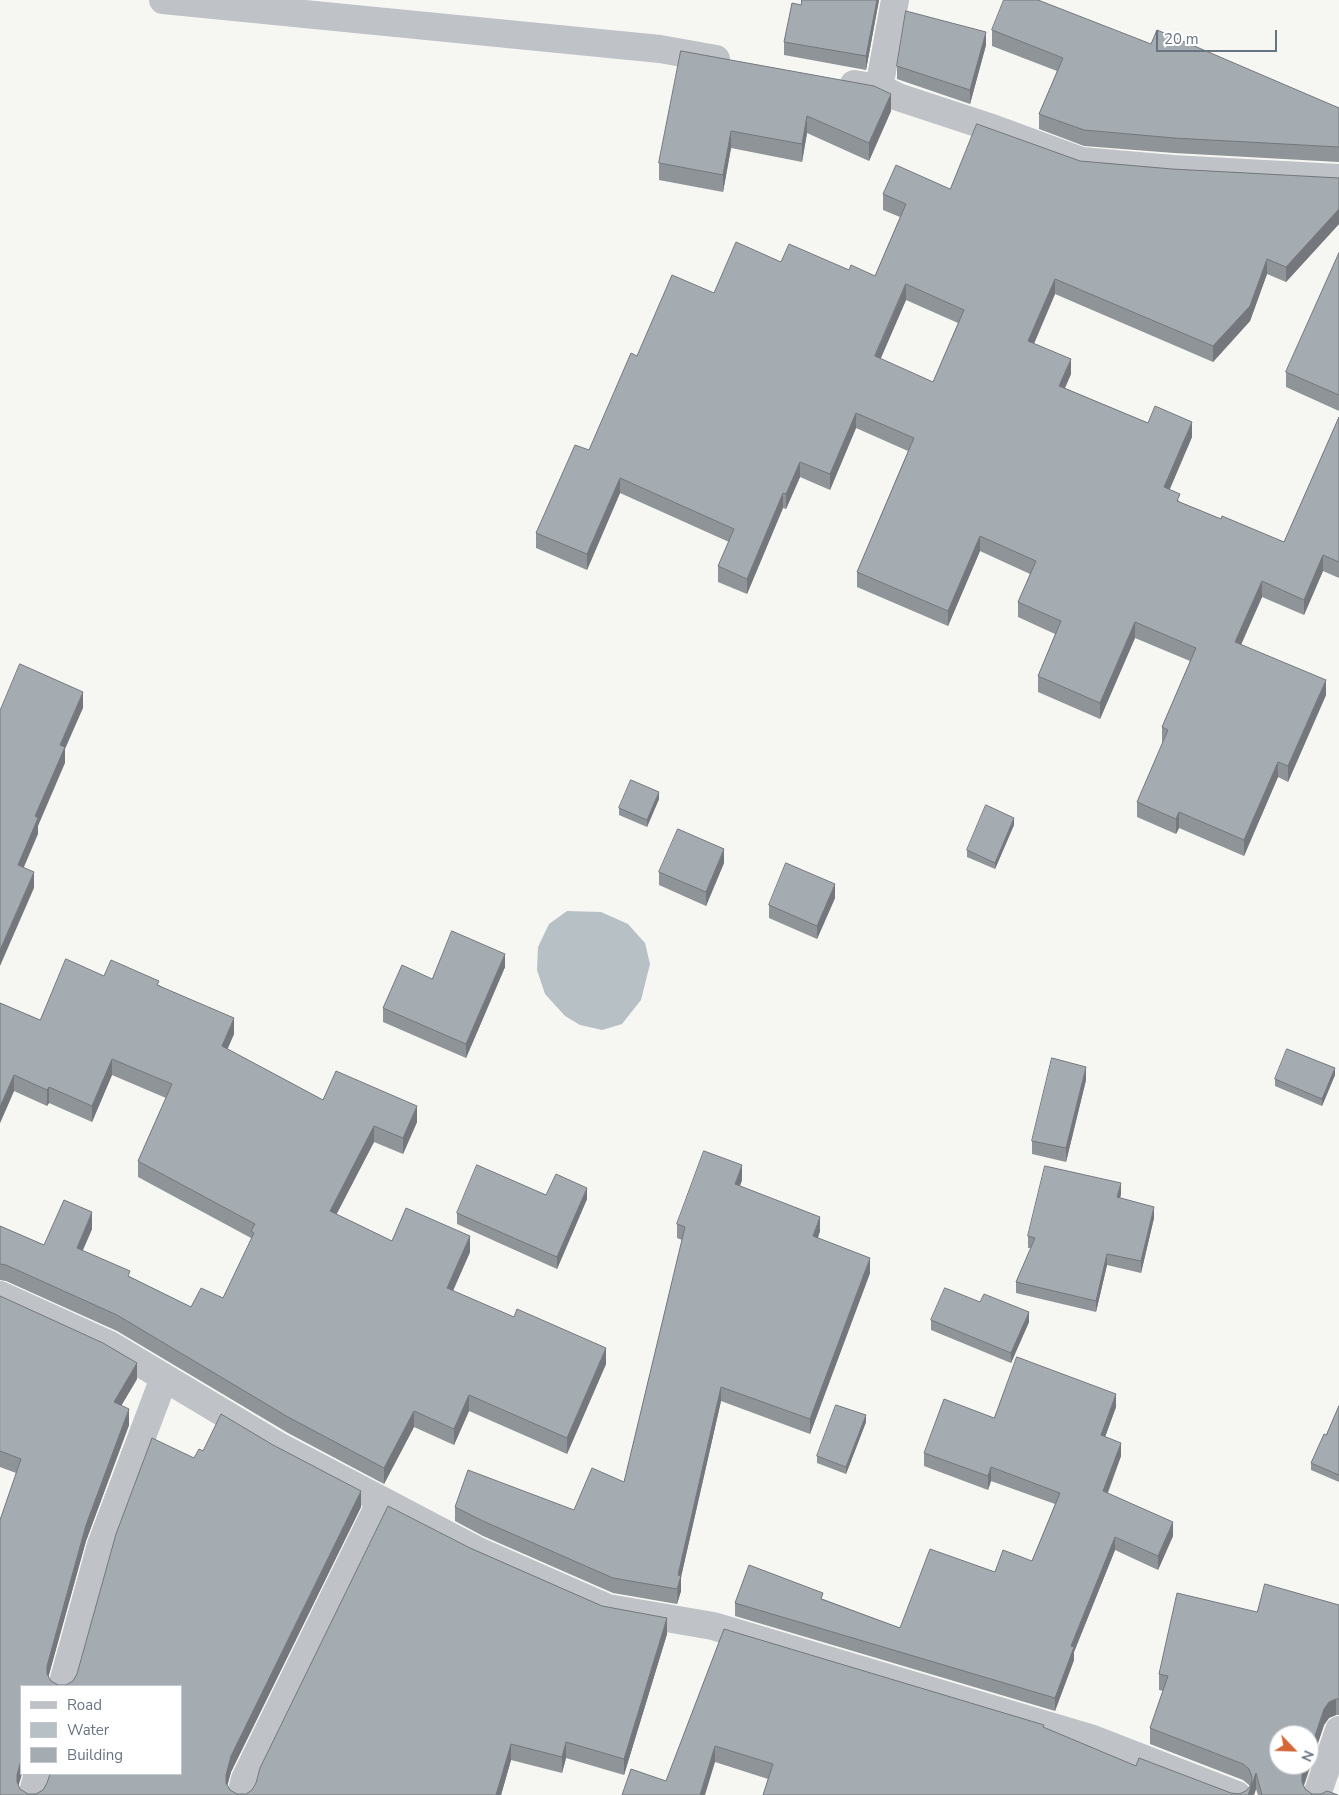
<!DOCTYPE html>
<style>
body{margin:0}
#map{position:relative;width:1339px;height:1795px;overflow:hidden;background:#f6f6f3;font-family:"Nunito Sans",sans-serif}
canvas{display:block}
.legend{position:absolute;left:20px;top:1685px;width:162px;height:90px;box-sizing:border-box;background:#fff;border:1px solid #c3c7cd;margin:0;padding:6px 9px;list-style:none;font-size:15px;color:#687481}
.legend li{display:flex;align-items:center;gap:10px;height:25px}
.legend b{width:25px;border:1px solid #c3c7cd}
.north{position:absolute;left:1269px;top:1725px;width:50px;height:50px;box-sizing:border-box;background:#fff;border:1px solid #c3c7cd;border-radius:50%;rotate:114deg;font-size:14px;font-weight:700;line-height:20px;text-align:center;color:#687481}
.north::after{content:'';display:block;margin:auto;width:18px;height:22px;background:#d46735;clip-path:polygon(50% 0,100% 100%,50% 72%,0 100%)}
.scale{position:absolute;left:1156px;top:30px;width:121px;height:22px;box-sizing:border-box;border:2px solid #687481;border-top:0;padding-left:6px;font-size:15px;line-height:18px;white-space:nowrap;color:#687481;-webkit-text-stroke:4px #fff;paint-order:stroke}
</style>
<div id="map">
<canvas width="1339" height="1795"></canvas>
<ul class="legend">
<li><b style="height:6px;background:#bfc2c6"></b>Road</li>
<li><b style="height:14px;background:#b7c0c5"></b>Water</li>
<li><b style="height:14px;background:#a5acb1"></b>Building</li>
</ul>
<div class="north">N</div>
<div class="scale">20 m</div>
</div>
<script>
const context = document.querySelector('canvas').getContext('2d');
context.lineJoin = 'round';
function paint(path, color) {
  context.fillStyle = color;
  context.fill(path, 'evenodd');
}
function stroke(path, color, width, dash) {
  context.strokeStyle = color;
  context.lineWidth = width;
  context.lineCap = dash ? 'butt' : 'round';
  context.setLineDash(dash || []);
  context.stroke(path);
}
paint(new Path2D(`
 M 567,911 L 601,912 L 628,924 L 645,943 L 650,964 L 641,1000 L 622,1024 L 602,1030 L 580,1025 L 565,1016 L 545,994 L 537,970 L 538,947 L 549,924 Z`), '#b7c0c5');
stroke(new Path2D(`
 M 163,0 L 660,49 L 716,59
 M 854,84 L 879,88 L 898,97 L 989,127 L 1081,161 L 1173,169 L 1339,178
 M 879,88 L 895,0
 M 0,1295 L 110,1345 L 280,1447 L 476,1550 L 608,1608 L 713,1626 L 1002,1712 L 1093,1739 L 1237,1795
 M 62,1686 L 101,1545 L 164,1378
 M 32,1795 L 38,1774
 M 241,1795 L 245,1779 L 381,1501
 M 1317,1795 L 1339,1730`), '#bfc2c6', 28);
paint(new Path2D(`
 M 879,0 L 866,70 L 784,55 L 784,42 Z
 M 992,30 L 1151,44 L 1339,108 L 1339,162 L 1174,153 L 1084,146 L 1039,129 L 1039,114 L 1057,71 L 992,46 Z
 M 986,45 L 970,104 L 897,79 L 897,66 Z
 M 681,51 L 891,111 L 869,161 L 807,133 L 802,162 L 731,148 L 723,192 L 659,180 L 659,163 Z
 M 1080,161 L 1172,169 L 1339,178 L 1339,224 L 1286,282 L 1267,274 L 1250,321 L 1213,362 L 1055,294 L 1034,344 L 1071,374 L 1065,388 L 1148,423 L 1192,437 L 1169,490 L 1180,502 L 1221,519 L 1284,542 L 1339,417 L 1339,578 L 1323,571 L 1304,615 L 1262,597 L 1241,645 L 1326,695 L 1288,782 L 1278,777 L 1244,856 L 1179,828 L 1176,834 L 1137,817 L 1137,802 L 1163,743 L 1162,742 L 1162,727 L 1190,661 L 1135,638 L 1100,719 L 1038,692 L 1038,676 L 1055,634 L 1018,617 L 1018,602 L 1030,574 L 980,551 L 948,626 L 857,587 L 857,572 L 908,451 L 856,428 L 830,490 L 800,477 L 786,509 L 783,508 L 747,594 L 718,582 L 718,566 L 729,542 L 620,493 L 587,570 L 536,548 L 536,533 L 589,450 L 637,356 L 714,293 L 781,262 L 849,270 L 875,276 L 900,217 L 883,210 L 883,194 L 950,189 ZM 906,300 L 958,323 L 933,382 L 880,359 Z
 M 1339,253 L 1339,411 L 1286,387 L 1286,372 Z
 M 659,799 L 647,827 L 619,815 L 619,808 Z
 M 1014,825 L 995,869 L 967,857 L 967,850 Z
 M 724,863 L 706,906 L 659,885 L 659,872 Z
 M 835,898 L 817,939 L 769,918 L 769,905 Z
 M 505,967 L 466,1058 L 383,1022 L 383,1008 L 432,979 Z
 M 104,976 L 159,985 L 234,1034 L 227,1049 L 323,1100 L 417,1122 L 403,1154 L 374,1142 L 336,1214 L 392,1241 L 470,1252 L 453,1291 L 606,1364 L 567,1454 L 469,1411 L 454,1445 L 414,1427 L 384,1484 L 288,1433 L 117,1331 L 6,1281 L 0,1280 L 0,1226 L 44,1245 L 92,1229 L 82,1251 L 130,1277 L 191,1307 L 223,1298 L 251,1241 L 251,1238 L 138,1177 L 138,1161 L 166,1098 L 112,1075 L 92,1122 L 49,1103 L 47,1106 L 14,1091 L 0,1123 L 0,1003 L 40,1020 Z
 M 1335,1075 L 1322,1106 L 1275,1086 L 1275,1079 Z
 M 1086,1080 L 1066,1162 L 1032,1154 L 1032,1141 Z
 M 742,1180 L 740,1186 L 820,1231 L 818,1238 L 870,1273 L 810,1434 L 721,1401 L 681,1577 L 681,1591 L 677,1604 L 613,1593 L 483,1536 L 455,1521 L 455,1507 L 574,1510 L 624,1482 L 682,1240 L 677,1238 L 677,1224 Z
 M 1121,1194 L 1120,1198 L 1154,1218 L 1141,1273 L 1107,1265 L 1096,1312 L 1016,1293 L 1016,1282 L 1031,1248 L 1028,1248 L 1028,1236 Z
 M 546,1195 L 587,1199 L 557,1269 L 457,1224 L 457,1213 Z
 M 0,1296 L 137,1379 L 121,1406 L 129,1425 L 86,1541 L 48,1677 L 51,1681 L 58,1685 L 66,1685 L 73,1681 L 194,1458 L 203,1451 L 361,1507 L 231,1772 L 227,1785 L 230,1790 L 237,1794 L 246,1794 L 252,1790 L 470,1548 L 602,1606 L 667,1634 L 624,1775 L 566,1758 L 562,1773 L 511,1760 L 501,1795 L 0,1795 L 16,1473 L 0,1467 ZM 21,1686 L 181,1774 L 47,1783 L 43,1790 L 36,1794 L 28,1794 L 20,1789 L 18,1786 Z
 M 931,1320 L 1029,1322 L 1011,1363 L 931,1330 Z
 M 1339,1406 L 1339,1482 L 1311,1470 L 1311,1463 L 1326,1435 Z
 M 1116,1407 L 1105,1437 L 1121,1456 L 1108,1493 L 1173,1536 L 1158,1570 L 1115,1550 L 1074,1652 L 1074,1660 L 1055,1711 L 735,1616 L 735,1603 L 823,1599 L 900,1628 L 995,1572 L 1032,1561 L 1055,1504 L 991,1481 L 988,1490 L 924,1466 L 924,1453 L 994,1418 Z
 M 866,1422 L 846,1474 L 817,1463 L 817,1456 Z
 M 1339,1605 L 1339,1715 L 1336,1715 L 1329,1718 L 1324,1725 L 1304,1786 L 1305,1789 L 1312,1794 L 1338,1795 L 1258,1795 L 1256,1789 L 1254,1795 L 763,1795 L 768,1779 L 715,1762 L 666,1781 L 724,1629 L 1044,1728 L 1136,1766 L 1231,1793 L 1239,1794 L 1246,1791 L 1250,1787 L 1249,1785 L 1243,1780 L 1150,1744 L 1150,1728 L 1163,1691 L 1159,1690 L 1159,1674 L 1257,1612 Z`), '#8e9498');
paint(new Path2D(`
 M 877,0 L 879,0 L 866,70 L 866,56 Z
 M 986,32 L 986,45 L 970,104 L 970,90 Z
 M 891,94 L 891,111 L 869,161 L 869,143 Z
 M 807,116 L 807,133 L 802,162 L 802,144 Z
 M 731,131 L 731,148 L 723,192 L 723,175 Z
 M 1339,209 L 1339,224 L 1286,282 L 1286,267 Z
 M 1267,259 L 1267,274 L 1250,321 L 1213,362 L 1213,346 Z
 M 1055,279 L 1055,294 L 1028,357 L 1028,341 Z
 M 906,284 L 906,300 L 875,372 L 875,356 Z
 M 1071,359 L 1071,374 L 1059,401 L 1059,386 Z
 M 856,413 L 856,428 L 830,490 L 830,474 Z
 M 1192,422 L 1192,437 L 1164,503 L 1164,487 Z
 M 800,462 L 800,477 L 786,509 L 786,494 Z
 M 620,478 L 620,493 L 587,570 L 587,554 Z
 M 783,493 L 783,508 L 747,594 L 747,579 Z
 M 980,536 L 980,551 L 948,626 L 948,611 Z
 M 1323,555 L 1323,571 L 1304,615 L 1304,600 Z
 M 1262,581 L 1262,597 L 1235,658 L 1235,642 Z
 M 1135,622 L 1135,638 L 1100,719 L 1100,703 Z
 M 1326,680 L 1326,695 L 1288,782 L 1288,766 Z
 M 83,692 L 83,708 L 65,749 L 65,763 L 38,826 L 38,834 L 18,881 L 18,865 L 60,745 Z
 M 1278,762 L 1278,777 L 1244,856 L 1244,840 Z
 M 659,792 L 659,799 L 647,827 L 647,820 Z
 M 1179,812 L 1179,828 L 1176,834 L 1176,819 Z
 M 1014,818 L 1014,825 L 995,869 L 995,863 Z
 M 724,849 L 724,863 L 706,906 L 706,892 Z
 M 34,872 L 34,888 L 0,966 L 0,950 Z
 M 835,884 L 835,898 L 817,939 L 817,926 Z
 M 505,954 L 505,967 L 466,1058 L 466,1044 Z
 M 234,1018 L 234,1034 L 222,1062 L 222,1046 Z
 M 112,1059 L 112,1075 L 92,1122 L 92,1106 Z
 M 1086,1067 L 1086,1080 L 1066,1162 L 1066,1148 Z
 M 1335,1068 L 1335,1075 L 1322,1106 L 1322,1099 Z
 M 14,1075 L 14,1091 L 0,1123 L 0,1107 Z
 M 49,1087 L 49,1103 L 47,1106 L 47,1090 Z
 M 417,1106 L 417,1122 L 403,1154 L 403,1138 Z
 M 374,1126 L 374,1142 L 330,1227 L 330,1211 Z
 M 742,1165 L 742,1180 L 735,1199 L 735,1184 Z
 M 1121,1183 L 1121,1194 L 1117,1209 L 1117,1197 Z
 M 587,1188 L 587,1199 L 557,1269 L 557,1257 Z
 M 1154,1207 L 1154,1218 L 1141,1273 L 1141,1261 Z
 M 92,1212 L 92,1229 L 77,1264 L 77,1248 Z
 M 820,1217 L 820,1231 L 813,1251 L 813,1236 Z
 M 470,1236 L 470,1252 L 447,1304 L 447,1288 Z
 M 1107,1254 L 1107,1265 L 1096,1312 L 1096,1301 Z
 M 870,1258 L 870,1273 L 810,1434 L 810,1419 Z
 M 1029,1312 L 1029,1322 L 1011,1363 L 1011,1353 Z
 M 606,1348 L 606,1364 L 567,1454 L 567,1438 Z
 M 137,1363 L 137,1379 L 114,1418 L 114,1402 Z
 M 721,1387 L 721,1401 L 681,1577 L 681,1591 L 677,1604 L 678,1575 Z
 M 1116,1394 L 1116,1407 L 1101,1448 L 1101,1435 Z
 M 469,1395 L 469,1411 L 454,1445 L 454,1429 Z
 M 129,1409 L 129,1425 L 86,1541 L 47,1682 L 47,1666 L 86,1525 Z
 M 414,1411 L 414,1427 L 384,1484 L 384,1468 Z
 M 866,1415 L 866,1422 L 846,1474 L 846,1467 Z
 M 1121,1443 L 1121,1456 L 1103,1504 L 1103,1491 Z
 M 991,1467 L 991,1481 L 988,1490 L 988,1476 Z
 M 361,1491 L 361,1507 L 231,1772 L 226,1791 L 226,1775 L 231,1756 Z
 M 1173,1522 L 1173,1536 L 1158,1570 L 1158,1556 Z
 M 1115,1537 L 1115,1550 L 1074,1652 L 1074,1660 L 1055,1711 L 1055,1698 L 1071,1646 Z
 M 667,1618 L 667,1634 L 624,1775 L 624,1759 Z
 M 1336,1699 L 1336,1715 L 1329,1718 L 1324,1725 L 1302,1790 L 1302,1795 L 1302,1774 L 1305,1765 L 1309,1765 L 1309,1754 L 1324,1709 L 1329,1702 Z
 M 566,1742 L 566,1758 L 562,1773 L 562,1757 Z
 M 511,1744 L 511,1760 L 501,1795 L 496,1795 Z
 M 715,1746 L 715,1762 L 705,1795 L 700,1795 Z
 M 21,1760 L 21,1774 L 22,1774 L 17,1791 L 17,1775 Z
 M 1256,1773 L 1256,1789 L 1254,1795 L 1248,1795 Z`), '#74787c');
const building = new Path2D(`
 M 802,0 L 877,0 L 866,56 L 784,42 L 792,3 L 801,5 Z
 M 1004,0 L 1038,0 L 1151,44 L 1157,30 L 1339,108 L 1339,147 L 1174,138 L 1084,130 L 1039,114 L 1063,58 L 992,30 Z
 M 906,11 L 986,32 L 970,90 L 897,66 Z
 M 681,51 L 874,86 L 891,94 L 869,143 L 807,116 L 802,144 L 731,131 L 723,175 L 659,163 Z
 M 977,124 L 1080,161 L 1172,169 L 1339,178 L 1339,209 L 1286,267 L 1267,259 L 1250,306 L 1213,346 L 1055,279 L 1028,341 L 1071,359 L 1059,386 L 1148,423 L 1155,406 L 1192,422 L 1164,487 L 1180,494 L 1177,501 L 1221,519 L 1222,516 L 1284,542 L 1339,417 L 1339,562 L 1323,555 L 1304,600 L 1262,581 L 1235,642 L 1326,680 L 1288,766 L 1278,762 L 1244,840 L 1179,812 L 1176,819 L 1137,802 L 1168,730 L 1162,727 L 1196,648 L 1135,622 L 1100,703 L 1038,676 L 1061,621 L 1018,602 L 1036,561 L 980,536 L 948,611 L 857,572 L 914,438 L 856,413 L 830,474 L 800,462 L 786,494 L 783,493 L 747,579 L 718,566 L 734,529 L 620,478 L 587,554 L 536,533 L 575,445 L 589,450 L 631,353 L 637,356 L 672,275 L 714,293 L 736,242 L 781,262 L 789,244 L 849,270 L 851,265 L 875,276 L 906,204 L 883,194 L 896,165 L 950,189 ZM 906,284 L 964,310 L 933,382 L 875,356 Z
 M 1339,253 L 1339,395 L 1286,372 Z
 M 20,664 L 83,692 L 60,745 L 65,747 L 35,816 L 38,818 L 18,865 L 34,872 L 0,950 L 0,711 Z
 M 631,780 L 659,792 L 647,820 L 619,808 Z
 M 986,805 L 1014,818 L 995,863 L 967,850 Z
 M 678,829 L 724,849 L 706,892 L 659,872 Z
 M 786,863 L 835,884 L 817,926 L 769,905 Z
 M 452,931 L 505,954 L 466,1044 L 383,1008 L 402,965 L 432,979 Z
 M 66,959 L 104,976 L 111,960 L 159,981 L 157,985 L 234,1018 L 222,1046 L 323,1100 L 336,1071 L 417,1106 L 403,1138 L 374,1126 L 330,1211 L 392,1241 L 406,1208 L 470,1236 L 447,1288 L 514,1317 L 517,1309 L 606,1348 L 567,1438 L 469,1395 L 454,1429 L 414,1411 L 384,1468 L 288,1417 L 117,1315 L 6,1265 L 0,1264 L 0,1226 L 44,1245 L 64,1200 L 92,1212 L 77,1248 L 130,1271 L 128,1276 L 191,1307 L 201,1288 L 223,1298 L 254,1233 L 251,1231 L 255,1224 L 138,1161 L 172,1084 L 112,1059 L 92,1106 L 49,1087 L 47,1090 L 14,1075 L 0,1107 L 0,1003 L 40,1020 Z
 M 1287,1049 L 1335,1068 L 1322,1099 L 1275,1079 Z
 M 1052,1058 L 1086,1067 L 1066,1148 L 1032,1141 Z
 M 704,1151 L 742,1165 L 735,1184 L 820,1217 L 813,1236 L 870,1258 L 810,1419 L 721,1387 L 678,1575 L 681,1576 L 677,1589 L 613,1578 L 483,1521 L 455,1507 L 468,1470 L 574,1510 L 592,1468 L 624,1482 L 685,1227 L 677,1224 Z
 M 477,1165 L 546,1195 L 556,1174 L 587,1188 L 557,1257 L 457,1213 Z
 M 1045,1166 L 1121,1183 L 1117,1197 L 1154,1207 L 1141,1261 L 1107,1254 L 1096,1301 L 1016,1282 L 1035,1238 L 1028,1236 Z
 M 945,1288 L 980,1302 L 984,1294 L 1029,1312 L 1011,1353 L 931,1320 Z
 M 0,1296 L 103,1343 L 137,1363 L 114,1402 L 129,1409 L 86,1525 L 47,1666 L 47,1674 L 51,1681 L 58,1685 L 66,1685 L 73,1681 L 77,1674 L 116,1534 L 152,1438 L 194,1458 L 199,1449 L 203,1451 L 221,1414 L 273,1445 L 361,1491 L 231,1756 L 226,1775 L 226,1783 L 230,1790 L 237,1794 L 246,1794 L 252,1790 L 256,1783 L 260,1768 L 388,1506 L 470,1548 L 602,1606 L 667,1618 L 624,1759 L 566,1742 L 562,1757 L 511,1744 L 496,1795 L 0,1795 L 0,1520 L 21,1459 L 0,1451 ZM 21,1686 L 181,1686 L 181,1774 L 50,1774 L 47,1783 L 43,1790 L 36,1794 L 28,1794 L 20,1789 L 17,1782 L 17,1775 L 21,1760 Z
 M 1017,1357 L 1116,1394 L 1101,1435 L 1121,1443 L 1103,1491 L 1173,1522 L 1158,1556 L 1115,1537 L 1071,1646 L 1074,1647 L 1055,1698 L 735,1603 L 749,1565 L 823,1593 L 821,1599 L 900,1628 L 930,1549 L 995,1572 L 1003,1550 L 1032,1561 L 1060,1493 L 991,1467 L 988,1476 L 924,1453 L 944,1399 L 994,1418 Z
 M 836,1405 L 866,1415 L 846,1467 L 817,1456 Z
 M 1339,1406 L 1339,1475 L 1311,1463 L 1324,1434 L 1326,1435 Z
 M 1265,1584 L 1339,1605 L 1339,1699 L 1336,1699 L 1329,1702 L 1324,1709 L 1309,1754 L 1309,1735 L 1279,1735 L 1279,1765 L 1305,1765 L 1302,1774 L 1302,1782 L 1305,1789 L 1312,1794 L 1321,1794 L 1327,1791 L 1338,1795 L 1262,1795 L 1256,1773 L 1248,1795 L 763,1795 L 773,1764 L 715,1746 L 700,1795 L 622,1795 L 631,1769 L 666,1781 L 724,1629 L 1044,1725 L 1043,1727 L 1136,1766 L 1139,1758 L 1231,1793 L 1239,1794 L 1246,1791 L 1251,1785 L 1252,1777 L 1249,1769 L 1243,1764 L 1150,1728 L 1168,1676 L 1159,1674 L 1177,1593 L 1257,1612 Z`);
paint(building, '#a5acb1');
stroke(building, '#74787c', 1);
</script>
